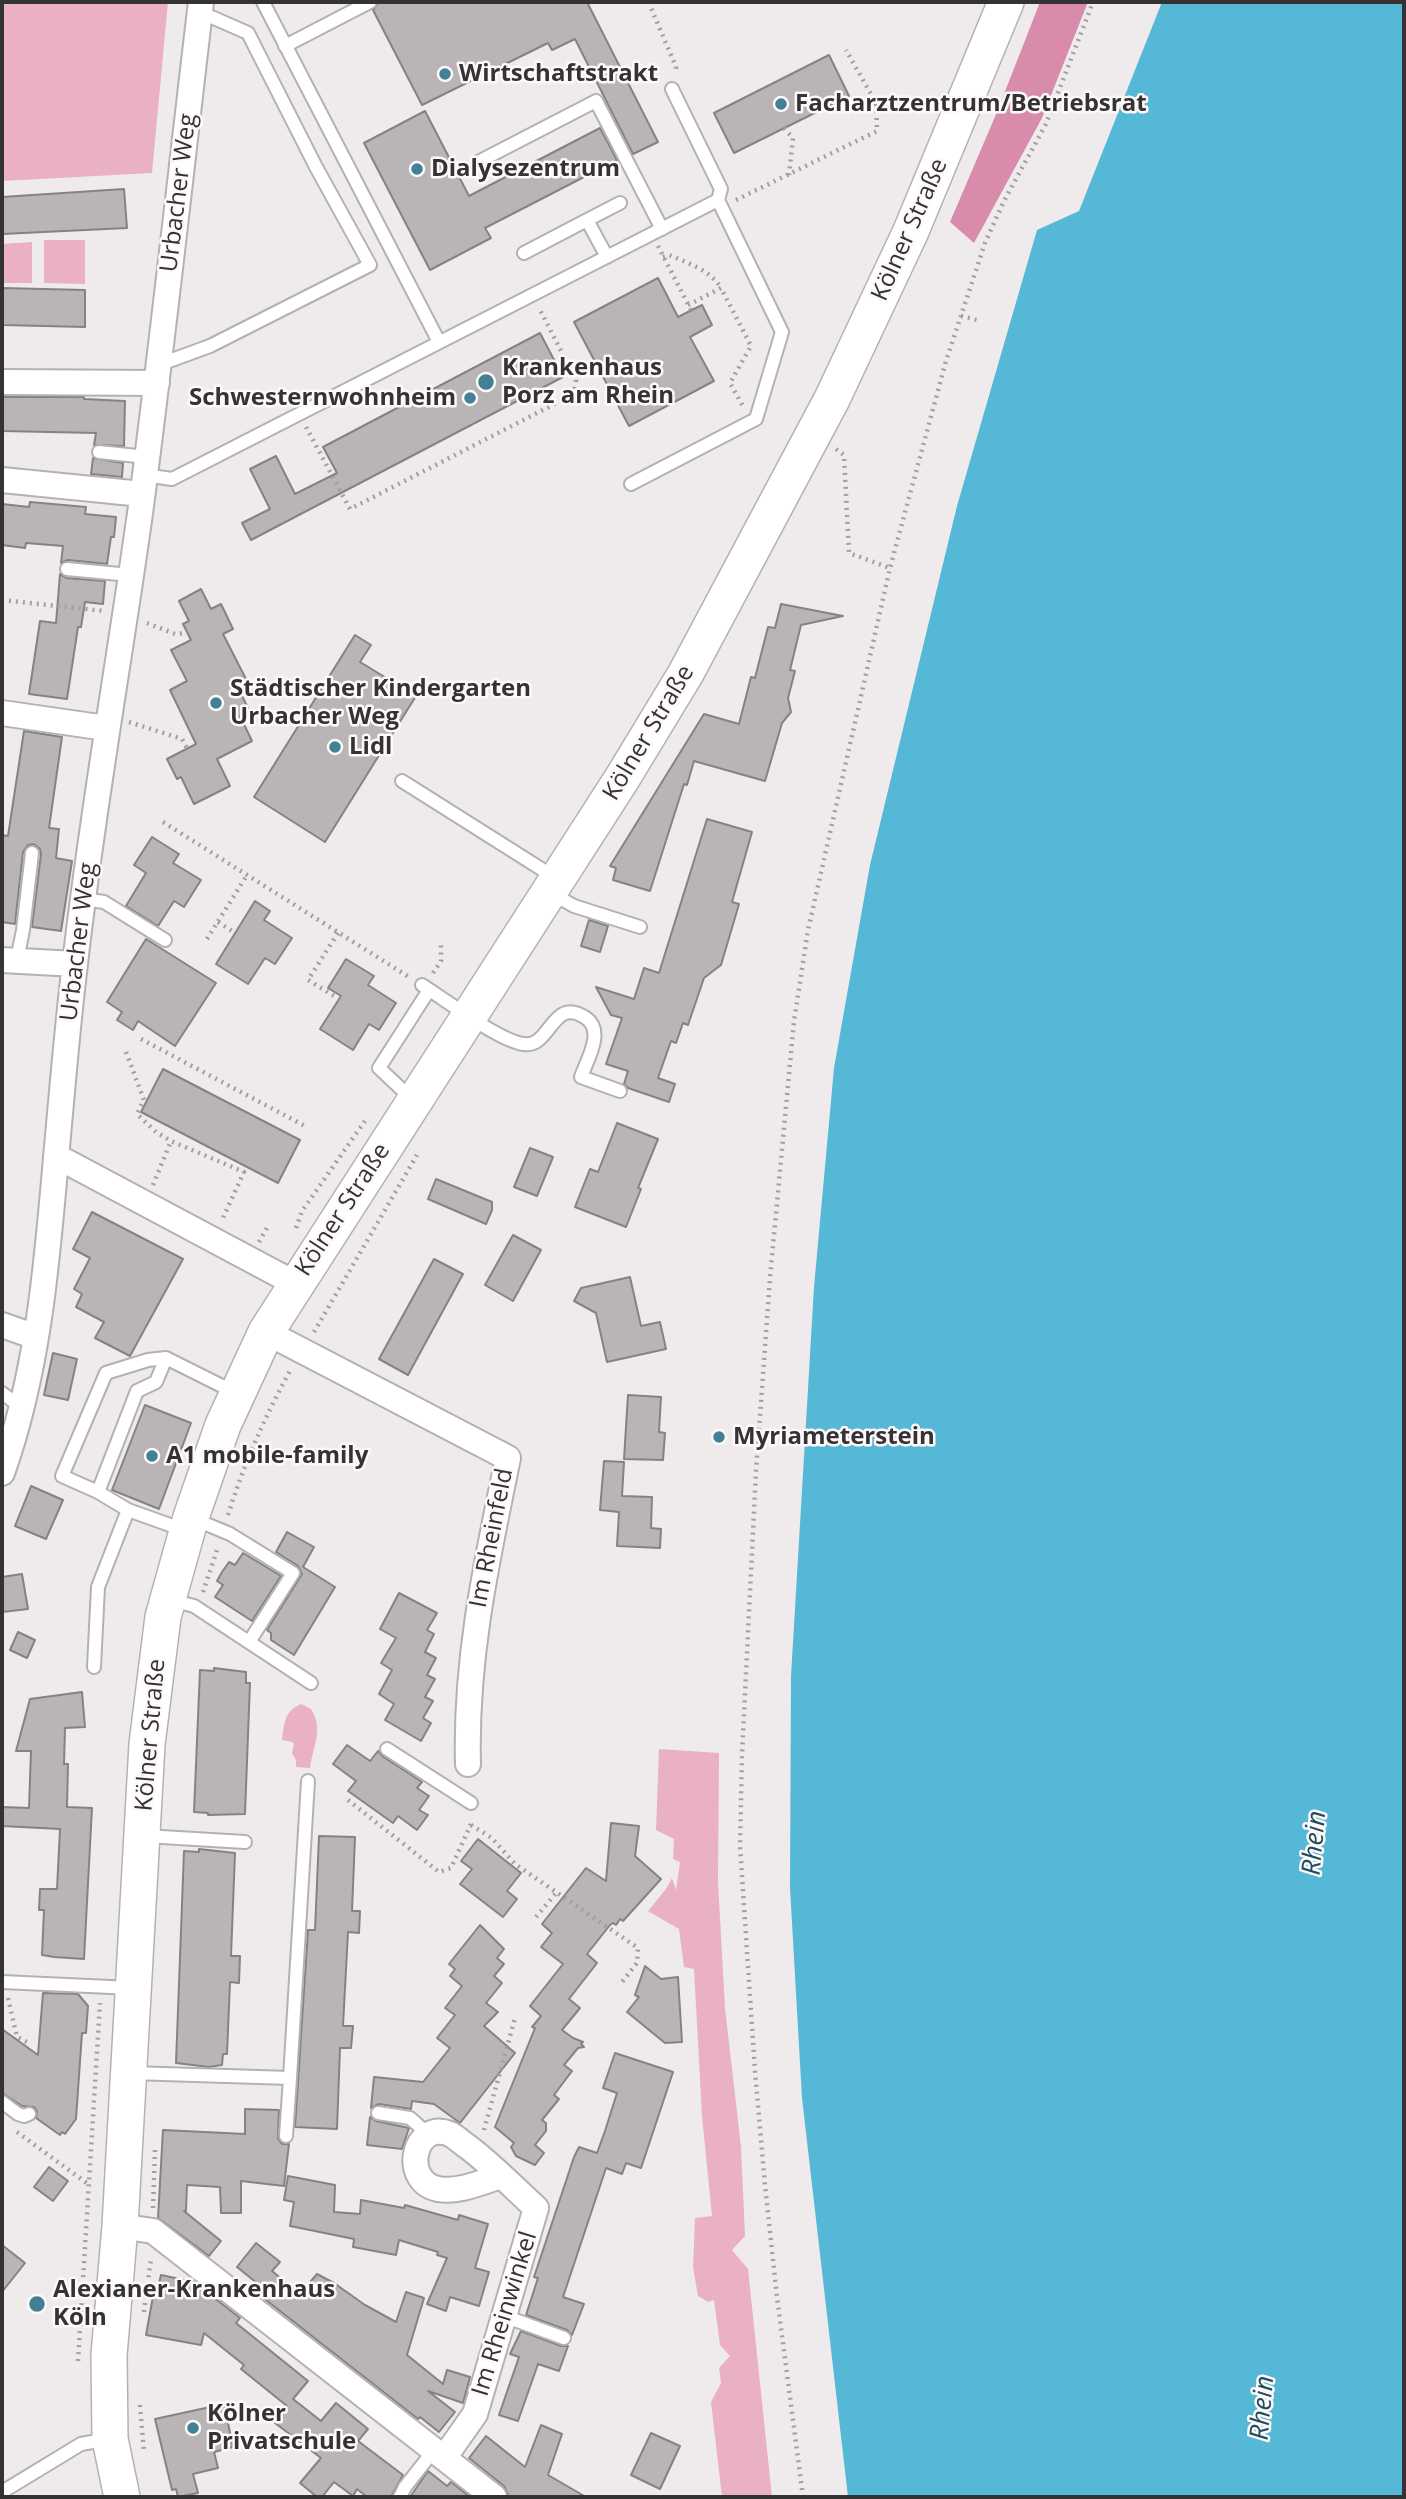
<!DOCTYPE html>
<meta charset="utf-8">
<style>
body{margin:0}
#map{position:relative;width:1406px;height:2499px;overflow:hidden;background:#efebed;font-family:"Open Sans",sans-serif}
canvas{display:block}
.frame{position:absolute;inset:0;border:4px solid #343233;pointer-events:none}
</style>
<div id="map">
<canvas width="1406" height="2499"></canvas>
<div class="frame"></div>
</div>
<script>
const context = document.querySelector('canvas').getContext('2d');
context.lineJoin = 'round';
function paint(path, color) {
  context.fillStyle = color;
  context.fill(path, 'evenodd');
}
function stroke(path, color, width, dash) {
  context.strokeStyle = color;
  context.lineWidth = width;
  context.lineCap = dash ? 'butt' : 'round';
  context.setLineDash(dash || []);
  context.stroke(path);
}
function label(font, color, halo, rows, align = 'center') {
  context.font = font + ' "Open Sans",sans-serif';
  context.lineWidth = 5;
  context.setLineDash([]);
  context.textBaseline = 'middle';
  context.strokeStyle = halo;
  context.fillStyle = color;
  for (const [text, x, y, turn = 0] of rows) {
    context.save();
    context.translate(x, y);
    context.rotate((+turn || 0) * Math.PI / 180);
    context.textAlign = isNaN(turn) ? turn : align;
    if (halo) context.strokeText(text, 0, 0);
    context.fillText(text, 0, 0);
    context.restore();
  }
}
paint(new Path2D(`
 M 2,2 L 168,2 L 152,173 L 2,181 Z
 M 44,240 L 85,240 L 85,284 L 44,283 Z
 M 32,242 L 32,283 L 2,283 L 2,244 Z
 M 301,1704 L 311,1709 C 324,1730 313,1745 310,1768 L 296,1767 L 296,1760 L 292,1753 L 294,1744 L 292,1742 L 282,1740 C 284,1724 284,1711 301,1704 Z
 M 659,1749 L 719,1753 L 718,1882 L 725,2008 L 741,2147 L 745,2236 L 732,2250 L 748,2269 L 772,2497 L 722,2497 L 711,2402 L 721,2383 L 719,2368 L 730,2356 L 720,2345 L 714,2300 L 708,2302 L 698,2296 L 693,2267 L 695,2218 L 712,2216 L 702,2116 L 694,1969 L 684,1967 L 679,1929 L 648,1911 L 666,1889 L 672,1878 L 676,1890 L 680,1862 L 673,1859 L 674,1839 L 656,1830 Z`), '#e9b0c6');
paint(new Path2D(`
 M 1040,2 L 1088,2 L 1042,118 L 974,243 L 950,222 L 997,112 Z`), '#d88bab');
paint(new Path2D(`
 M 1162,2 L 1404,2 L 1404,2497 L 848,2497 L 802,2098 L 790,1888 L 791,1676 L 814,1287 L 834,1068 L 870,865 L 957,506 L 1037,230 L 1079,211 Z`), '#56b8d7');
const building = new Path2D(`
 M 379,2 L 587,2 L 658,142 L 633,154 L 575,39 L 552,50 L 548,43 L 422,105 L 373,10 Z
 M 829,55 L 849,96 L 734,153 L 714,113 Z
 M 425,111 L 469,196 L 600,128 L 617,160 L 485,228 L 491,238 L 430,270 L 364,143 Z
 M 124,189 L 127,228 L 2,234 L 2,197 Z
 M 658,278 L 678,317 L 702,305 L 712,325 L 690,337 L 714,381 L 629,426 L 574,322 Z
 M 2,288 L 85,290 L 85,327 L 2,325 Z
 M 540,333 L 563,377 L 251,540 L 242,523 L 270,509 L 250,469 L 276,456 L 295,494 L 337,473 L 323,447 Z
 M 2,397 L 84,397 L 84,399 L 125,401 L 124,446 L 94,445 L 96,433 L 2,431 Z
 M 93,458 L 123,463 L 122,477 L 91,474 Z
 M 30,502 L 86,507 L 85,514 L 116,517 L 114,537 L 111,537 L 107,564 L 68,560 L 61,563 L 63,546 L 26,543 L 25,548 L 2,545 L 2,504 L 29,507 Z
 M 60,574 L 66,578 L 105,581 L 103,604 L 85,602 L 81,627 L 78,627 L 67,699 L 29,694 L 40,621 L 56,623 Z
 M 201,589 L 211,609 L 221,604 L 233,629 L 223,634 L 247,681 L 237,686 L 250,712 L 240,716 L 252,741 L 217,759 L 230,786 L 194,804 L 181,777 L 177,779 L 167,759 L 196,744 L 170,690 L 187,681 L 171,650 L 191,640 L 183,624 L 189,621 L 179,601 Z
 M 781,604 L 843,616 L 801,625 L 790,670 L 795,671 L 788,698 L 791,712 L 782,723 L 765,781 L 694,761 L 687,785 L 684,784 L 650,891 L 613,880 L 616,868 L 610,866 L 704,714 L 739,724 L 751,677 L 755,678 L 768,627 L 775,628 Z
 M 355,635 L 371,645 L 360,662 L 416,696 L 325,842 L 254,797 Z
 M 24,731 L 62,737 L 49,828 L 59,829 L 56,858 L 72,861 L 61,931 L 32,927 L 41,854 L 40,849 L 34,844 L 28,845 L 23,852 L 15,924 L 2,922 L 2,835 L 8,836 Z
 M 707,819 L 752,832 L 732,902 L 739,904 L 721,965 L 704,978 L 688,1025 L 683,1023 L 676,1043 L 671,1041 L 658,1078 L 675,1084 L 669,1102 L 628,1088 L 624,1084 L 628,1071 L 606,1064 L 622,1018 L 611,1015 L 596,987 L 634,999 L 644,968 L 659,973 Z
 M 152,837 L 179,854 L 173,863 L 201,880 L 184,907 L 174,901 L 158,926 L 126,906 L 146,873 L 134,865 Z
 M 255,901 L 270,911 L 264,920 L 292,938 L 275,964 L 265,958 L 248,984 L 216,964 Z
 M 589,920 L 608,926 L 600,952 L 581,946 Z
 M 146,939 L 216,983 L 175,1046 L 138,1021 L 133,1030 L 117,1020 L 122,1012 L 107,1002 Z
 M 346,959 L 374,976 L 368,985 L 396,1003 L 379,1030 L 369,1024 L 353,1050 L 320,1029 L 341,996 L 328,988 Z
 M 163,1069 L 300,1140 L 278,1183 L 141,1112 Z
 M 617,1123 L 658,1139 L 638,1188 L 641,1189 L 626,1227 L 575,1207 L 590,1169 L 598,1172 Z
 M 530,1148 L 553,1157 L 537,1196 L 514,1187 Z
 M 436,1179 L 492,1202 L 492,1210 L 486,1224 L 428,1199 Z
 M 92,1212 L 183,1259 L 130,1356 L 95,1338 L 104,1322 L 76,1307 L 82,1294 L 74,1289 L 90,1258 L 73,1249 Z
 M 513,1235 L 541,1250 L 513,1301 L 485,1285 Z
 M 434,1259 L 463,1274 L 408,1375 L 379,1359 Z
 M 630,1277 L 641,1326 L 660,1322 L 666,1349 L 607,1362 L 596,1313 L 574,1301 L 581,1288 Z
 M 53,1353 L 77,1359 L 68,1400 L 44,1395 Z
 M 628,1395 L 661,1397 L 659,1432 L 665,1433 L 663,1460 L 624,1459 Z
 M 145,1405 L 191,1423 L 159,1509 L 112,1490 Z
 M 604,1461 L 624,1462 L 622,1496 L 652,1497 L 651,1528 L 661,1529 L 660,1548 L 617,1546 L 619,1512 L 600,1510 Z
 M 31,1486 L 63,1500 L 46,1539 L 15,1526 Z
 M 287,1532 L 314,1547 L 303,1567 L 335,1587 L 294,1655 L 271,1640 L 271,1633 L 267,1630 L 302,1574 L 298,1566 L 276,1552 Z
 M 243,1553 L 281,1576 L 252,1621 L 215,1597 L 223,1585 L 217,1581 L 222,1572 L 229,1562 L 235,1565 Z
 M 22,1574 L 28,1609 L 2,1612 L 2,1577 Z
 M 399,1593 L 437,1613 L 427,1630 L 434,1634 L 425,1652 L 436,1658 L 427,1675 L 435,1679 L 425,1697 L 433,1701 L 423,1718 L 431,1723 L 421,1741 L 385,1720 L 394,1704 L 379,1694 L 392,1670 L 381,1663 L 396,1638 L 380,1629 Z
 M 18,1632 L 35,1640 L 27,1658 L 10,1650 Z
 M 214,1668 L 246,1672 L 246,1683 L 250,1683 L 245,1814 L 208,1815 L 208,1813 L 194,1812 L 200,1670 L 214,1671 Z
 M 82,1692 L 85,1727 L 65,1728 L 64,1764 L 68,1764 L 67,1807 L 92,1808 L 84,1959 L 54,1957 L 42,1955 L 44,1910 L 39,1910 L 40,1889 L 57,1889 L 60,1829 L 2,1826 L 2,1807 L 29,1808 L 31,1751 L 16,1751 L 30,1699 Z
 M 347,1745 L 370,1761 L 378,1751 L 382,1756 L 422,1782 L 417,1788 L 429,1796 L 419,1810 L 428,1815 L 417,1830 L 398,1816 L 393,1823 L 348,1791 L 356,1781 L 333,1764 Z
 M 611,1823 L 639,1826 L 635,1856 L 661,1879 L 623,1921 L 620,1919 L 616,1925 L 613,1923 L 610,1925 L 587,1954 L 597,1963 L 569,1999 L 580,2008 L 562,2030 L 573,2038 L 583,2042 L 581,2044 L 584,2047 L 578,2048 L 564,2065 L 572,2071 L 554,2095 L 559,2099 L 542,2120 L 546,2123 L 546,2131 L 535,2145 L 544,2153 L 535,2165 L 516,2156 L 511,2147 L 514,2143 L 495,2127 L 535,2028 L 532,2027 L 541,2016 L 530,2006 L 563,1964 L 541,1947 L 552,1933 L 542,1924 L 586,1868 L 606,1881 Z
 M 319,1836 L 355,1837 L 352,1911 L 360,1911 L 359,1933 L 348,1932 L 343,2026 L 353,2026 L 351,2048 L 340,2048 L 337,2129 L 295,2127 L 308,1930 L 315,1930 Z
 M 478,1839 L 521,1873 L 507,1891 L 517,1899 L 503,1917 L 460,1884 L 472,1869 L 461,1861 Z
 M 199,1849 L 235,1853 L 231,1956 L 240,1956 L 239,1983 L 230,1982 L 227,2054 L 223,2054 L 222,2065 L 209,2067 L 176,2063 L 184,1851 L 199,1852 Z
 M 480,1925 L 504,1949 L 497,1958 L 504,1964 L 494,1976 L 502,1983 L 486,2003 L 498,2012 L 484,2026 L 515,2053 L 460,2123 L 434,2104 L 412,2101 L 411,2109 L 379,2104 L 371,2108 L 374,2077 L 423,2082 L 450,2048 L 437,2038 L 455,2015 L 445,2008 L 462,1986 L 450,1976 L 455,1969 L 449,1964 Z
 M 645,1966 L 661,1979 L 678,1977 L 682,2042 L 665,2043 L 627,2012 L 639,1997 L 635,1995 Z
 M 43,1993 L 78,1994 L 88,2006 L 86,2033 L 82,2033 L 76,2119 L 65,2134 L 62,2132 L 60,2135 L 36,2118 L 37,2111 L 34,2107 L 22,2106 L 2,2093 L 2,2029 L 38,2055 Z
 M 615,2053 L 673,2072 L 641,2168 L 626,2163 L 622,2174 L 606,2168 L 563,2297 L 584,2304 L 572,2335 L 567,2330 L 526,2315 L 538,2278 L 534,2277 L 574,2157 L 579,2147 L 597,2153 L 605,2131 L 617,2093 L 603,2088 Z
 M 245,2109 L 279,2110 L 278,2139 L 282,2144 L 289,2144 L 284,2186 L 241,2181 L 241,2213 L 221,2213 L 220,2187 L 187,2185 L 186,2211 L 184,2211 L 221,2241 L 209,2256 L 158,2218 L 163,2130 L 245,2134 Z
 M 370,2117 L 376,2121 L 409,2128 L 402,2149 L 367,2145 Z
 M 49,2167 L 68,2181 L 53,2201 L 34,2187 Z
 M 288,2176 L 335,2185 L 334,2212 L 360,2214 L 361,2200 L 404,2208 L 405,2205 L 458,2220 L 459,2215 L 488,2224 L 475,2268 L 489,2272 L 479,2306 L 450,2297 L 446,2311 L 427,2304 L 447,2258 L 437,2255 L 438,2252 L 399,2240 L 396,2255 L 353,2247 L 354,2239 L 290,2226 L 294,2202 L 284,2200 Z
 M 256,2243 L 280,2262 L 272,2271 L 300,2294 L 317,2274 L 334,2283 L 365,2305 L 396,2322 L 406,2292 L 424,2298 L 407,2355 L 443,2384 L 447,2370 L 470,2377 L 463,2403 L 428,2391 L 455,2412 L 439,2432 L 420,2417 L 418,2419 L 257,2293 L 273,2296 L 237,2267 Z
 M 2,2245 L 25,2263 L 2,2292 Z
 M 161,2275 L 194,2282 L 240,2318 L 236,2323 L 308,2381 L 293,2399 L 321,2421 L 336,2403 L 368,2429 L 358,2441 L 403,2475 L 391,2497 L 367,2497 L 357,2489 L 353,2496 L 334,2482 L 322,2497 L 317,2497 L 300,2483 L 321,2458 L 275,2423 L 287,2406 L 241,2369 L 244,2365 L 204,2333 L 201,2345 L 146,2335 L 154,2291 L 157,2292 Z
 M 521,2331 L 561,2346 L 568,2346 L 559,2371 L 538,2364 L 518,2421 L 499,2415 L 519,2357 L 510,2354 Z
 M 224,2404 L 233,2447 L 214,2452 L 218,2468 L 193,2474 L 198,2493 L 178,2497 L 176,2489 L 172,2490 L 155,2419 Z
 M 541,2425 L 562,2434 L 548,2475 L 586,2497 L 509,2497 L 504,2486 L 469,2458 L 486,2436 L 525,2467 Z
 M 651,2433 L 680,2446 L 660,2489 L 631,2475 Z
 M 428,2471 L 447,2486 L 451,2482 L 470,2497 L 410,2497 Z`);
paint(building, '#b9b5b7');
stroke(building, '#868283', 2);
const lane = new Path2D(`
 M 263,2 L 439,342
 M 285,46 L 370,2
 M 478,162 L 596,101 L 662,229
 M 587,220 L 620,203
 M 524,253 L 587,220 L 607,257
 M 158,365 L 210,346 L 370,265 L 316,167 L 248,33 L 200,12
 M 99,452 L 147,457
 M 144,475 L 172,479 L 718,200
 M 631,484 L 756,419 L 782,332 L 718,200 L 721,189 L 672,89
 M 67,569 L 130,575
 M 402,781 L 554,877
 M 549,892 L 574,906 L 640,927
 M 83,899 L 104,902 L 165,940
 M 17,960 L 23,930 L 32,853
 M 422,985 C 446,1000 499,1041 524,1044 C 551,1048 552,995 586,1018 C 605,1031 587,1060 581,1077 L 620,1091
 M 413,1100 L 379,1068 L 429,990
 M 2,1393 L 13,1401 L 22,1403
 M 98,1492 L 62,1476 L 106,1373 L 148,1360 L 166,1358
 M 128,1510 L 184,1530
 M 194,1519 L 230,1534 L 293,1573 L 249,1642
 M 171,1600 L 194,1606 L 311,1683
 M 94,1667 L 98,1587 L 128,1510 L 98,1492 L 137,1391 L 156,1382 L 166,1358 L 234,1392
 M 387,1749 L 471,1803
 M 145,1836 L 245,1842
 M 2,1982 L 132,1988
 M 131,2073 L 290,2078 L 308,1781
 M 2,2102 L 18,2114 L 24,2116 L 29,2114
 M 378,2113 L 410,2118 L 430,2136
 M 286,2136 L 290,2078
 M 504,2316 L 564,2338
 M 2,2492 L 81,2444 L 109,2439
 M 400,2497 L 405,2487 L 434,2450`);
const street = new Path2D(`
 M 2,382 L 157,383
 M 2,480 L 142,494
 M 2,713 L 106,728
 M 2,960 L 75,964
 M 56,1156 L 296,1284
 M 2,1325 L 36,1337
 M 266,1332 L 508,1458 C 487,1560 465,1659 468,1764
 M 2,1473 C 38,1372 47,1264 56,1158 C 62,1093 67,1029 75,964 C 92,811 120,659 141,506 C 163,338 181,170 201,2
 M 120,2226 L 153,2231 L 494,2497
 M 444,2458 L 475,2414 L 536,2208 C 514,2188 492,2165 468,2147 C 462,2143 456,2137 450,2134 C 414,2119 400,2181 438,2189 C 458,2193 482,2182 501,2176`);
const secondary = new Path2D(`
 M 122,2497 L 110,2439 L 109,2355 L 120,2226 L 147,1744 L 163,1617 L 191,1517 L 223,1425 L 266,1332 L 623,777 L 686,673 L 832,399 L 911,231 L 1006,2`);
stroke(lane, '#b5b1b2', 16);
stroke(street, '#b5b1b2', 28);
stroke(secondary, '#b5b1b2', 38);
stroke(new Path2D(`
 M 652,2 L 651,8 L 676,67 L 675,73
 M 784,128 L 793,138 L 789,175
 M 736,200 L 877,131 L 876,103 L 846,50
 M 658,246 L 691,310
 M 663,257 L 669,255 C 688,263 710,270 721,288
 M 688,305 L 721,288 L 751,346 L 730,383 L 744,408
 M 961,316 L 977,320
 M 306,427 L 350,509 L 574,394 L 576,380 L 539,308
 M 836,449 L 844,455 L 849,553 L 890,568
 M 2,600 L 105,611
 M 147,623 L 175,634 L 187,633
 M 129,722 L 182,739 L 187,748
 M 163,822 L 409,977
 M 218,922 L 235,933
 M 338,933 L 308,980 L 339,999
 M 207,939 L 247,875
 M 433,973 L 441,961 L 441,945
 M 141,1039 L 305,1126
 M 126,1052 L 144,1100 L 137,1114 L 156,1132 L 171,1141 L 244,1172 L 222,1220
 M 153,1185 L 171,1141
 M 296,1228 L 302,1211 L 365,1121
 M 259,1242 L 268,1226
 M 314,1332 L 417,1155
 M 228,1515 C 244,1464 265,1416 291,1369
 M 203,1592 L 218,1547
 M 348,1800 L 439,1872 L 451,1868 L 471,1824
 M 471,1825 L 492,1838 L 515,1864 L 638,1948 L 637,1963 L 622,1982
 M 536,1917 L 557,1892
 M 8,1998 L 17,2037 L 27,2042
 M 484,2130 L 515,2018
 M 17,2132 L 88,2184
 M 153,2208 L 155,2150
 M 144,2312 L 151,2258
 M 78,2361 L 100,2003
 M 140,2405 L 144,2452
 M 803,2497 L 777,2297 L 765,2185 L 755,2071 L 740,1846 L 742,1755 L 756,1471 L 770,1278 L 794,1021 L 808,930 L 890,568 L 946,361 L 985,243 L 1004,201 L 1046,124 L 1093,2`), '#a29fa0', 4.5, [2, 5]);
stroke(lane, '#fff', 12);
stroke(street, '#fff', 24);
stroke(secondary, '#fff', 35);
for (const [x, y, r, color] of [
 [445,74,7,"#418095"],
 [781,104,7,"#418095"],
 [417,169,7,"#418095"],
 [486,382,9,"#418095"],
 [470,398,7,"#418095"],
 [216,703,7,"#418095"],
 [335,747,7,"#418095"],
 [719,1437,7,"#418095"],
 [152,1456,7,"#418095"],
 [37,2304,9,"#418095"],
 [193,2428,7,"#418095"]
]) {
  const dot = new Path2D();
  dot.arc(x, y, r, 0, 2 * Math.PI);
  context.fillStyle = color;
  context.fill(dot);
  stroke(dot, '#fdf8fa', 2.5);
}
label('bold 24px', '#343233', '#fdf8fa', [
 ["Wirtschaftstrakt",459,74],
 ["Facharztzentrum/Betriebsrat",795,104],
 ["Dialysezentrum",431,169],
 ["Krankenhaus",502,368],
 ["Porz am Rhein",502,396],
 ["Schwesternwohnheim",456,398,"right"],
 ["Städtischer Kindergarten",230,689],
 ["Urbacher Weg",230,717],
 ["Lidl",349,747],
 ["Myriameterstein",733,1437],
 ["A1 mobile-family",166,1456],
 ["Alexianer-Krankenhaus",53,2290],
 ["Köln",53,2318],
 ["Kölner",207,2414],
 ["Privatschule",207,2442]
], 'left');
label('24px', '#343233', '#fdf8fa', [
 ["Urbacher Weg",179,193,-83],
 ["Kölner Straße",910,230,-66],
 ["Kölner Straße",649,733,-59],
 ["Urbacher Weg",79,942,-83],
 ["Kölner Straße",343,1210,-57],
 ["Im Rheinfeld",492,1538,-79],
 ["Kölner Straße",151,1735,-85],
 ["Im Rheinwinkel",505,2314,-73]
]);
label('italic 26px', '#204b58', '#fdf8fa', [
 ["Rhein",1315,1843,-85],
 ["Rhein",1263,2408,-85]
]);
</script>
